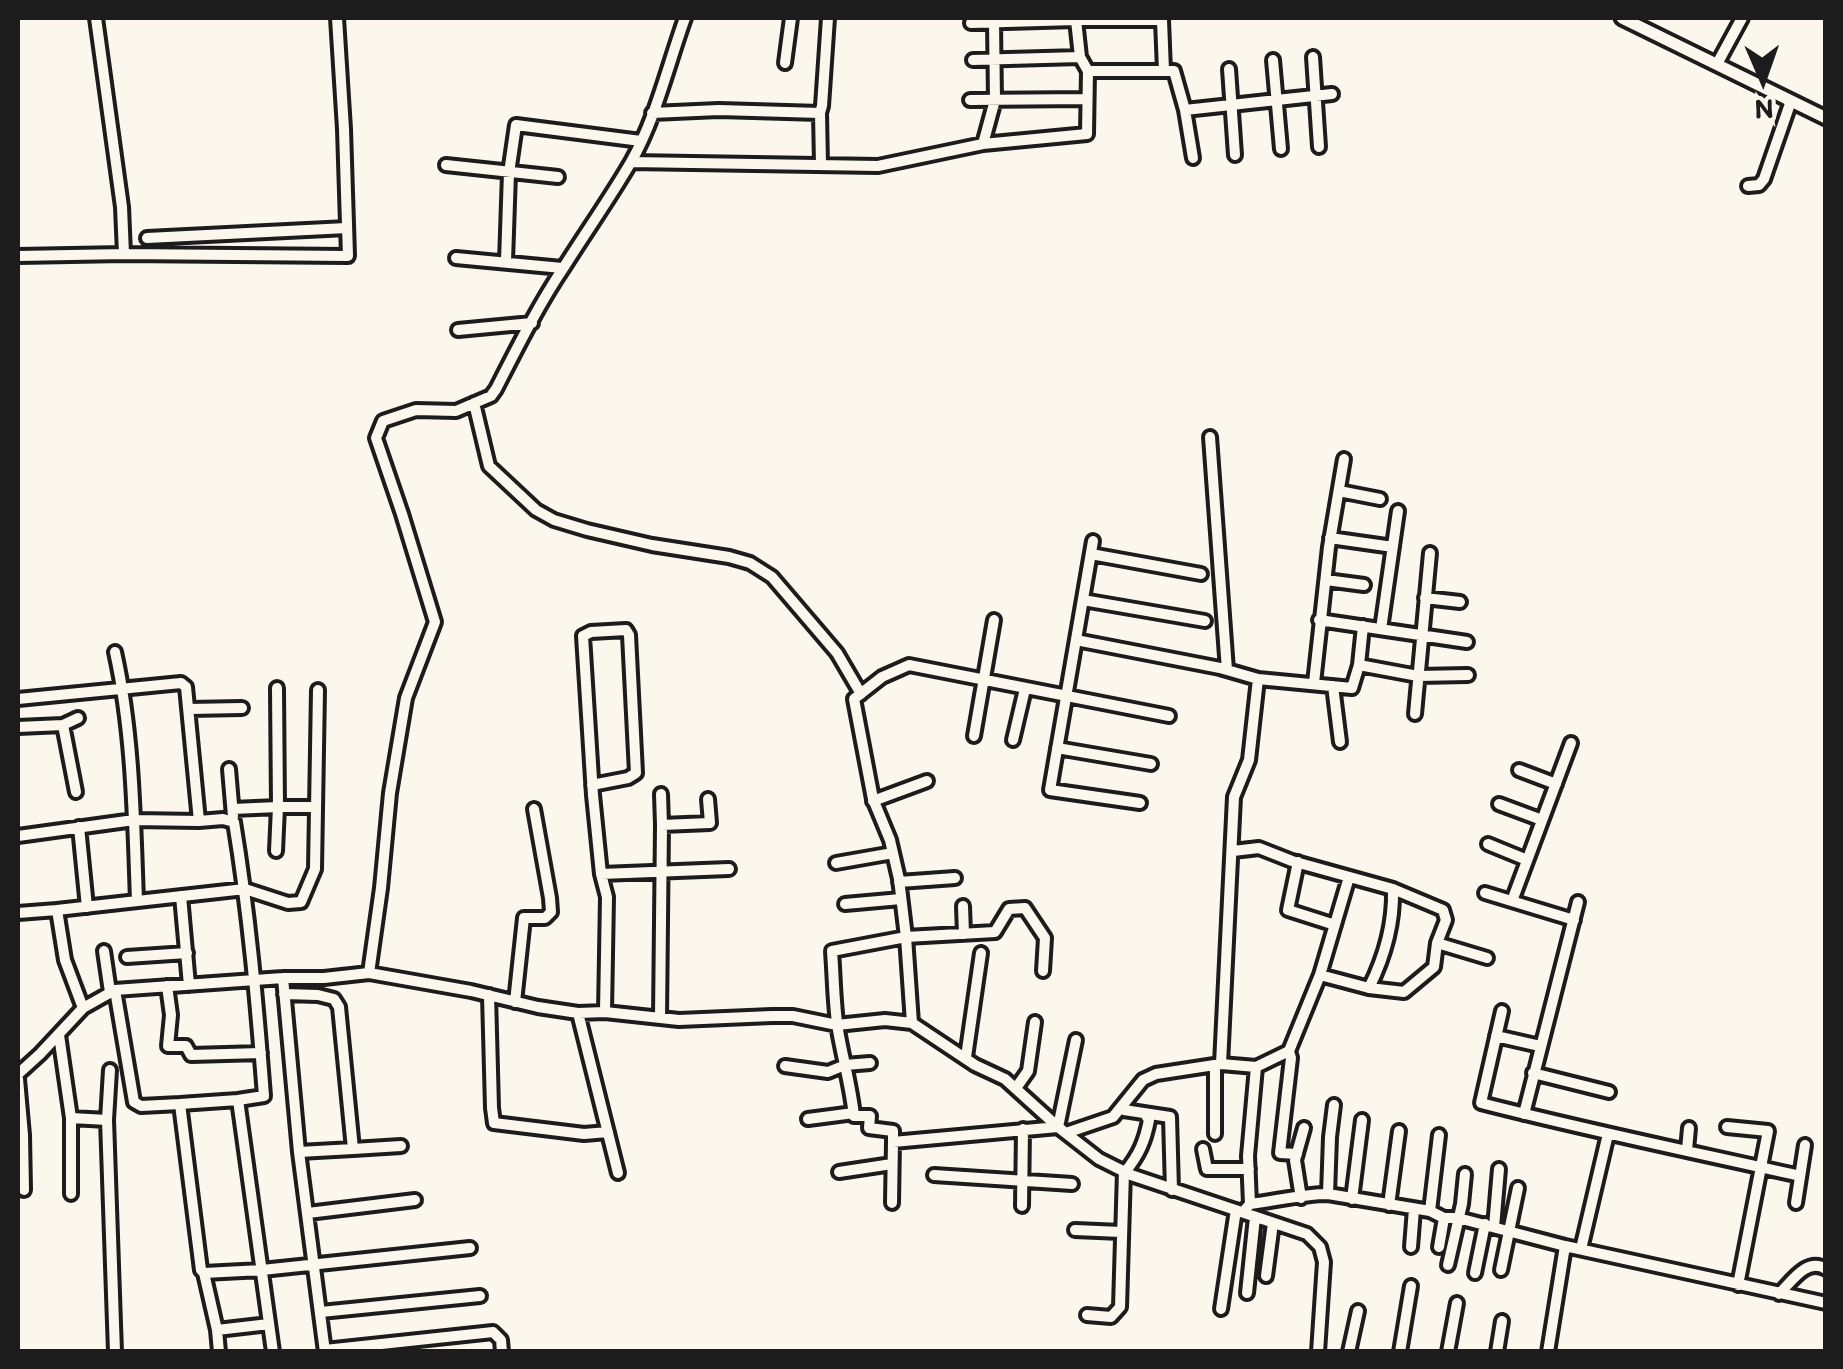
<!DOCTYPE html>
<style>
body{margin:0}
#map{position:relative;width:1843px;height:1369px;overflow:hidden;background:#fbf7ec;font-family:Itim,sans-serif}
canvas{display:block}
.frame{position:absolute;inset:0;border:20px solid #1c1c1c;pointer-events:none}
.north{position:absolute;left:1713px;top:30px;width:100px;height:100px;-webkit-text-stroke:8px #fbf7ec;paint-order:stroke;rotate:178deg;font-size:28px;font-weight:700;line-height:40px;text-align:center;color:#1c1c1c}
.north::after{content:'';display:block;margin:auto;width:35px;height:45px;background:#1c1c1c;clip-path:polygon(50% 0,100% 100%,50% 72%,0 100%)}
</style>
<div id="map">
<canvas width="1843" height="1369"></canvas>
<div class="frame"></div>
<div class="north">N</div>
</div>
<script>
const context = document.querySelector('canvas').getContext('2d');
context.lineJoin = 'round';
function stroke(path, color, width, dash) {
  context.strokeStyle = color;
  context.lineWidth = width;
  context.lineCap = dash ? 'butt' : 'round';
  context.setLineDash(dash || []);
  context.stroke(path);
}
const minor = new Path2D(`
 M 971,23 L 1076,20
 M 1313,57 L 1319,147
 M 973,60 L 1080,57
 M 1273,60 L 1281,149
 M 785,63 L 791,18
 M 1717,64 L 1742,18
 M 1229,69 L 1235,155
 M 1088,71 L 1174,71 L 1185,110 L 1193,158
 M 970,100 L 1086,99
 M 1185,110 L 1332,94
 M 652,113 L 719,110 L 820,113
 M 983,144 L 995,100 L 994,22
 M 631,162 L 878,166 L 983,144 L 1087,134 L 1088,71 L 1080,57 L 1076,20 L 1162,20 L 1164,71
 M 446,165 L 558,177
 M 821,165 L 820,113 L 822,106 L 828,18
 M 1748,186 L 1759,185 L 1764,179 L 1791,101
 M 147,238 L 347,228
 M 124,254 L 348,256 L 344,129 L 337,18
 M 18,256 L 124,254 L 122,207 L 96,18
 M 456,258 L 562,268
 M 506,261 L 509,173 L 516,125 L 641,141
 M 458,330 L 532,323
 M 474,403 L 489,466 L 536,510 L 554,520 L 587,530 L 652,545 L 729,557 L 750,563 L 772,577 L 837,653 L 861,694
 M 1210,437 L 1227,670
 M 1339,491 L 1380,499
 M 1330,538 L 1393,547
 M 1093,541 L 1050,790 L 1140,803
 M 1091,554 L 1201,574
 M 1326,580 L 1364,585
 M 1425,598 L 1460,602
 M 1083,600 L 1205,621
 M 1319,620 L 1467,642
 M 1381,629 L 1398,511
 M 1076,640 L 1220,668 L 1258,679 L 1352,688 L 1359,665 L 1363,626
 M 115,652 C 133,733 134,818 137,901
 M 1359,665 L 1418,676 L 1468,675
 M 1314,683 L 1329,547 L 1344,459
 M 1333,686 L 1340,742
 M 18,699 L 181,683 L 186,687 L 199,821 L 223,819 L 234,822 C 249,913 257,1004 264,1096 L 238,1100 L 273,1352
 M 189,709 L 242,708
 M 1415,714 L 1430,553
 M 63,725 L 76,792
 M 18,727 L 63,725 L 78,718
 M 974,736 L 994,620
 M 1013,740 L 1025,689
 M 1057,748 L 1151,764
 M 229,769 L 233,816
 M 1519,770 L 1556,784
 M 592,785 L 628,778 L 636,773 L 629,635 L 626,630 L 591,632 L 583,636 L 593,795 L 601,874 L 607,897 L 605,1012
 M 873,801 L 927,781
 M 1499,804 L 1542,820
 M 233,809 L 278,807 L 277,688
 M 662,825 L 710,823 L 708,799
 M 79,827 L 87,907
 M 18,836 L 134,820 L 199,821
 M 1488,844 L 1527,860
 M 276,851 L 278,807 L 316,807
 M 1233,851 L 1259,848 L 1292,861 L 1393,889 L 1443,910 L 1446,920 L 1437,943 L 1434,967 L 1404,992 L 1369,988 L 1320,975
 M 1298,862 L 1288,910 L 1335,925
 M 836,863 L 893,853
 M 601,874 L 729,869
 M 899,882 L 955,878
 M 1485,893 L 1574,920
 M 181,896 L 189,985
 M 1512,901 L 1571,743
 M 845,904 L 901,899
 M 963,906 L 964,934
 M 18,913 L 57,910
 M 1437,943 L 1487,958
 M 104,951 L 110,992
 M 127,957 L 187,953
 M 1043,971 L 1045,938 L 1025,908 L 1009,909 L 995,932 L 906,937 L 899,879 L 890,840 L 873,799 L 854,699 L 882,677 L 909,665 L 1169,716
 M 369,973 L 381,888 L 390,793 L 406,698 L 435,622 L 402,514 L 376,438 L 383,421 L 416,410 L 456,411 L 491,396 L 496,389 C 517,348 539,304 564,267 C 586,232 610,198 631,162 C 656,118 668,65 685,18
 M 283,978 L 299,1152 L 325,1352
 M 167,986 L 171,1015 L 168,1046 L 186,1046 L 191,1055 L 261,1053
 M 1369,988 C 1384,958 1394,923 1393,889
 M 115,990 L 134,1102 L 141,1106 L 180,1104
 M 284,994 L 318,995 L 334,999 L 339,1007 L 353,1149 L 299,1152
 M 489,995 L 492,1108 L 494,1123 L 584,1134 L 608,1132
 M 515,1002 L 524,918 L 545,918 L 551,912 L 550,898 L 534,809
 M 83,1008 L 65,960 L 57,910 L 245,889 L 288,903 L 301,902 L 315,869 L 318,690
 M 1502,1011 L 1481,1103 C 1586,1130 1693,1152 1800,1176
 M 578,1013 L 618,1173
 M 660,1018 L 662,825 L 661,794
 M 912,1023 L 906,937 L 832,951 C 834,977 834,1004 838,1030 C 843,1059 851,1087 854,1116 L 870,1116 L 869,1128 L 893,1131 L 893,1142 L 1058,1127 L 1076,1040
 M 59,1035 L 71,1118 L 107,1120 L 115,1352
 M 1496,1036 L 1540,1046
 M 966,1057 L 981,953
 M 1221,1064 L 1234,797 L 1249,760 L 1258,679
 M 1215,1065 L 1215,1134
 M 785,1066 L 828,1072 L 845,1065 L 870,1063
 M 1256,1067 L 1289,1051
 M 1533,1073 L 1609,1092
 M 18,1074 L 40,1054 L 83,1008 L 115,990 L 283,978 L 324,978 L 369,973 L 471,991 L 538,1007 L 578,1013 L 605,1012 L 679,1020 L 772,1016 L 793,1016 L 837,1025 L 885,1020 L 912,1023 L 975,1065 L 1005,1079 L 1058,1127 L 1099,1159 L 1131,1175 L 1307,1234 L 1320,1247 L 1324,1262 L 1318,1352
 M 18,1079 L 23,1135 L 24,1190
 M 1016,1088 L 1028,1071 L 1035,1022
 M 238,1100 L 180,1104 L 201,1270 L 204,1273 L 217,1330 L 269,1324
 M 1122,1107 L 1124,1110 L 1170,1117 L 1172,1190
 M 1524,1114 L 1578,902
 M 71,1118 L 71,1194
 M 808,1119 L 854,1113
 M 107,1120 L 110,1070
 M 1727,1127 L 1768,1131 L 1738,1285
 M 1066,1133 L 1113,1117 L 1143,1080 L 1156,1074 L 1221,1064 L 1256,1067 L 1248,1156 L 1250,1204
 M 353,1149 L 401,1146
 M 1203,1149 L 1207,1169 L 1249,1169
 M 1687,1150 L 1689,1128
 M 1297,1154 L 1280,1153 L 1291,1058 L 1289,1051 L 1320,975 L 1349,877
 M 839,1172 L 892,1164
 M 1125,1172 C 1139,1155 1145,1141 1149,1120 L 1145,1114
 M 934,1175 L 1072,1184
 M 1328,1194 L 1330,1137 L 1334,1105
 M 1301,1198 L 1295,1160 L 1304,1128
 M 1352,1199 L 1362,1120
 M 892,1203 L 893,1142
 M 1796,1203 L 1805,1145
 M 1389,1205 L 1399,1131
 M 1022,1206 L 1023,1129
 M 1430,1211 L 1439,1135
 M 1243,1212 L 1250,1204 C 1276,1201 1302,1194 1328,1194 L 1430,1211 L 1444,1218 L 1458,1218 L 1565,1246 L 1826,1303
 M 308,1213 L 415,1200
 M 1494,1227 L 1499,1169
 M 1075,1230 L 1121,1232
 M 1411,1247 L 1414,1209
 M 1439,1247 L 1444,1218
 M 1581,1249 L 1608,1134
 M 1448,1265 L 1462,1204 L 1465,1174
 M 1501,1270 L 1518,1188
 M 204,1273 L 262,1270 L 470,1248
 M 1475,1273 L 1485,1224
 M 1266,1276 L 1273,1223
 M 1247,1293 L 1255,1217
 M 1779,1294 C 1792,1281 1807,1257 1826,1269
 M 1221,1309 L 1236,1210
 M 321,1312 L 480,1296
 M 1087,1315 L 1111,1317 L 1120,1307 L 1124,1171
 M 217,1330 L 219,1352
 M 325,1350 L 493,1332 L 501,1340 L 502,1352
 M 1349,1352 L 1358,1311
 M 1400,1352 L 1411,1286
 M 1448,1352 L 1457,1303
 M 1497,1352 L 1502,1321
 M 1548,1352 L 1565,1246`);
const tertiary = new Path2D(`
 M 1622,18 L 1826,118`);
stroke(minor, '#1c1c1c', 18);
stroke(tertiary, '#1c1c1c', 19);
stroke(minor, '#fbf7ec', 10);
stroke(tertiary, '#fbf7ec', 11);
</script>
